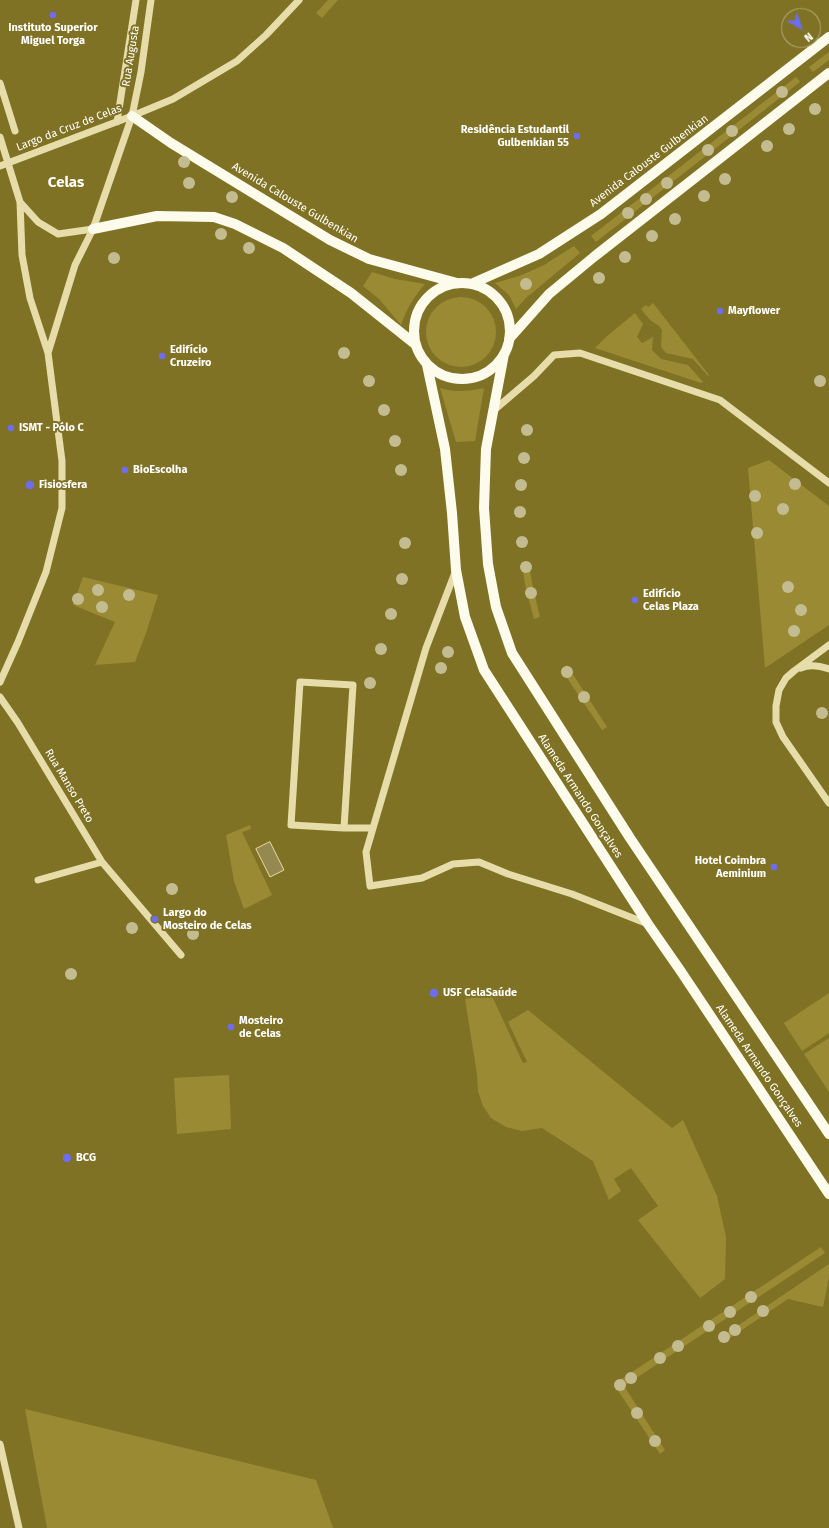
<!DOCTYPE html>
<meta charset="utf-8">
<style>
body{margin:0}
#map{position:relative;width:829px;height:1528px;overflow:hidden;background:#807224;font-family:"Fira Sans",sans-serif}
canvas{display:block}
.north{position:absolute;left:781px;top:8px;width:40px;height:40px;box-sizing:border-box;background:#807224;border:1px solid #b3aa7c;border-radius:50%;rotate:141deg;font-size:11px;font-weight:700;line-height:16px;text-align:center;color:#fff}
.north::after{content:'';display:block;margin:auto;width:14px;height:18px;background:#6d6df1;clip-path:polygon(50% 0,100% 100%,50% 72%,0 100%)}
</style>
<div id="map">
<canvas width="829" height="1528"></canvas>
<div class="north">N</div>
</div>
<script>
const context = document.querySelector('canvas').getContext('2d');
context.lineJoin = 'round';
function paint(path, color) {
  context.fillStyle = color;
  context.fill(path, 'evenodd');
}
function stroke(path, color, width, dash) {
  context.strokeStyle = color;
  context.lineWidth = width;
  context.lineCap = dash ? 'butt' : 'round';
  context.setLineDash(dash || []);
  context.stroke(path);
}
function label(font, color, halo, rows, align = 'center') {
  context.font = font + ' "Fira Sans",sans-serif';
  context.lineWidth = 4;
  context.setLineDash([]);
  context.textBaseline = 'middle';
  context.strokeStyle = halo;
  context.fillStyle = color;
  for (const [text, x, y, turn = 0] of rows) {
    context.save();
    context.translate(x, y);
    context.rotate((+turn || 0) * Math.PI / 180);
    context.textAlign = isNaN(turn) ? turn : align;
    if (halo) context.strokeText(text, 0, 0);
    context.fillText(text, 0, 0);
    context.restore();
  }
}
paint(new Path2D(`
 M 328,0 L 338,0 L 322,18 L 316,13 Z
 M 829,52 L 829,60 L 813,72 L 809,67 Z
 M 796,77 L 800,82 L 596,242 L 591,236 Z
 M 574,246 L 580,253 L 526,298 L 516,309 L 509,295 L 495,283 L 522,275 L 544,265 Z
 M 372,272 L 395,279 L 425,284 C 413,298 407,308 401,325 L 379,299 L 363,286 Z
 M426 332a35 35 0 1 1 70 0a35 35 0 1 1-70 0Z
 M 653,303 L 709,375 L 708,376 L 693,359 L 666,353 L 661,347 L 662,330 L 659,326 L 650,320 L 641,309 L 646,305 L 648,307 Z
 M 635,313 L 643,324 L 637,337 L 642,343 L 653,337 L 652,350 L 661,359 L 688,365 L 703,382 L 701,383 L 595,348 L 606,337 Z
 M 440,388 C 456,393 468,391 484,388 L 475,441 L 456,442 Z
 M 769,460 L 829,506 L 829,625 L 765,668 L 748,468 Z
 M 529,565 L 533,588 L 540,617 L 534,619 L 526,589 L 522,566 Z
 M 83,577 L 158,595 L 146,633 L 135,662 L 95,665 L 115,622 L 73,605 Z
 M 567,665 L 607,727 L 602,730 L 561,669 Z
 M 250,825 L 251,829 L 242,832 L 272,895 L 244,909 L 234,881 L 226,835 Z
 M 829,993 L 829,1033 L 802,1051 L 784,1023 Z
 M 491,994 L 523,1063 L 527,1062 L 508,1022 L 528,1010 L 672,1128 L 683,1120 L 717,1196 L 726,1237 L 725,1279 L 700,1298 L 638,1220 L 658,1206 L 631,1168 L 614,1179 L 621,1191 L 609,1200 L 593,1161 L 542,1128 L 522,1131 L 506,1127 L 491,1118 L 483,1106 L 478,1091 L 477,1074 L 465,999 Z
 M 829,1038 L 829,1092 L 804,1054 Z
 M 229,1075 L 231,1129 L 177,1134 L 174,1078 Z
 M 821,1247 L 825,1253 L 624,1386 L 665,1450 L 660,1454 L 615,1386 L 617,1382 Z
 M 829,1264 L 829,1277 L 823,1307 L 788,1299 L 727,1340 L 724,1335 Z
 M 25,1409 L 316,1480 L 333,1528 L 47,1528 Z`), '#9b8a34');
const water = new Path2D(`
 M 270,842 L 284,870 L 270,877 L 256,849 Z`);
paint(water, '#938951');
stroke(water, '#e7db9e', 1);
stroke(new Path2D(`
 M 0,83 L 15,131
 M 132,116 L 173,99 L 237,61 L 266,35 L 299,0
 M 132,116 L 141,72 L 151,0
 M 117,122 L 136,0
 M 0,137 L 20,202 L 38,222 L 58,234 L 93,229 L 132,116 C 88,133 44,149 0,166
 M 48,353 L 75,265 L 93,229
 M 493,411 L 534,376 L 554,355 L 580,353 L 720,400 L 829,483
 M 456,570 L 426,648 L 366,852 L 370,886 L 422,878 L 453,864 L 479,862 L 508,874 L 572,894 L 648,924
 M 829,645 L 794,671 L 786,678 L 779,690 L 776,706 L 776,722 L 783,737 L 829,803
 M 801,668 C 810,664 820,666 829,669
 M 0,682 L 18,642 L 46,572 L 62,508 L 62,461 L 48,353 L 30,298 L 22,255 L 20,202
 M 300,682 L 353,685 L 344,828 L 291,825 Z
 M 0,697 L 18,723 L 102,862 L 181,955
 M 344,828 L 373,828
 M 38,880 L 102,862
 M 0,1444 L 19,1528`), '#e6ddaa', 7);
stroke(new Path2D(`
 M 132,116 L 171,143 L 330,240 L 369,259 L 457,283
 M 93,229 L 157,216 L 214,217 L 235,224 L 283,248 L 351,293 L 415,344
 M414 331a48 48 0 1 1 96 0a48 48 0 1 1-96 0Z
 M 471,284 L 539,254 L 601,214 L 829,37
 M 509,339 L 549,294 L 595,256 L 829,73
 M 504,354 L 486,449 L 484,508 L 488,564 L 496,607 L 512,653 L 630,838 L 829,1134
 M 427,365 L 445,449 L 452,513 L 456,570 L 465,617 L 484,670 L 648,924 L 680,970 L 829,1194`), '#fdfbeb', 10);
context.fillStyle = '#c3bc90';
for (const [x, y] of [
 [782,92],
 [815,109],
 [789,129],
 [732,131],
 [767,146],
 [708,150],
 [184,162],
 [725,179],
 [189,183],
 [667,183],
 [704,196],
 [232,197],
 [646,199],
 [628,213],
 [675,219],
 [221,234],
 [652,236],
 [249,248],
 [625,257],
 [114,258],
 [599,278],
 [526,284],
 [344,353],
 [369,381],
 [820,381],
 [384,410],
 [527,430],
 [395,441],
 [524,458],
 [401,470],
 [795,484],
 [521,485],
 [755,496],
 [783,509],
 [520,512],
 [757,533],
 [522,542],
 [405,543],
 [526,567],
 [402,579],
 [788,587],
 [98,590],
 [531,593],
 [129,595],
 [78,599],
 [102,607],
 [801,610],
 [391,614],
 [794,631],
 [381,649],
 [448,652],
 [441,668],
 [567,672],
 [370,683],
 [584,697],
 [822,713],
 [172,889],
 [132,928],
 [193,934],
 [71,974],
 [751,1297],
 [763,1311],
 [730,1312],
 [709,1326],
 [735,1330],
 [724,1337],
 [678,1346],
 [660,1358],
 [631,1378],
 [620,1385],
 [637,1413],
 [655,1441]
]) {
  context.beginPath();
  context.arc(x, y, 6, 0, 2 * Math.PI);
  context.fill();
}
for (const [x, y, r, color] of [
 [53,15,4,"#6d6df1"],
 [577,136,4,"#6d6df1"],
 [720,311,4,"#6d6df1"],
 [162,356,4,"#6d6df1"],
 [11,428,4,"#6d6df1"],
 [125,470,4,"#6d6df1"],
 [30,485,5,"#6d6df1"],
 [635,600,4,"#6d6df1"],
 [774,867,4,"#6d6df1"],
 [155,919,4,"#6d6df1"],
 [434,993,5,"#6d6df1"],
 [231,1027,4,"#6d6df1"],
 [67,1158,5,"#6d6df1"]
]) {
  const dot = new Path2D();
  dot.arc(x, y, r, 0, 2 * Math.PI);
  context.fillStyle = color;
  context.fill(dot);
  stroke(dot, '#807224', 1.5);
}
label('bold 11px', '#fff', '#807224', [
 ["Instituto Superior",53,28,"center"],
 ["Miguel Torga",53,41,"center"],
 ["Residência Estudantil",569,130,"right"],
 ["Gulbenkian 55",569,143,"right"],
 ["Mayflower",728,311],
 ["Edifício",170,350],
 ["Cruzeiro",170,363],
 ["ISMT - Pólo C",19,428],
 ["BioEscolha",133,470],
 ["Fisiosfera",39,485],
 ["Edifício",643,594],
 ["Celas Plaza",643,607],
 ["Hotel Coimbra",766,861,"right"],
 ["Aeminium",766,874,"right"],
 ["Largo do",163,913],
 ["Mosteiro de Celas",163,926],
 ["USF CelaSaúde",443,993],
 ["Mosteiro",239,1021],
 ["de Celas",239,1034],
 ["BCG",76,1158]
], 'left');
label('11px', '#fff', '#807224', [
 ["Rua Augusta",131,56,-81],
 ["Largo da Cruz de Celas",69,128,-21],
 ["Avenida Calouste Gulbenkian",649,161,-37],
 ["Avenida Calouste Gulbenkian",295,203,31],
 ["Rua Manso Preto",69,786,59],
 ["Alameda Armando Gonçalves",580,796,57],
 ["Alameda Armando Gonçalves",759,1066,56]
]);
label('bold 15px', '#fff', '#807224', [
 ["Celas",66,183]
]);
</script>
